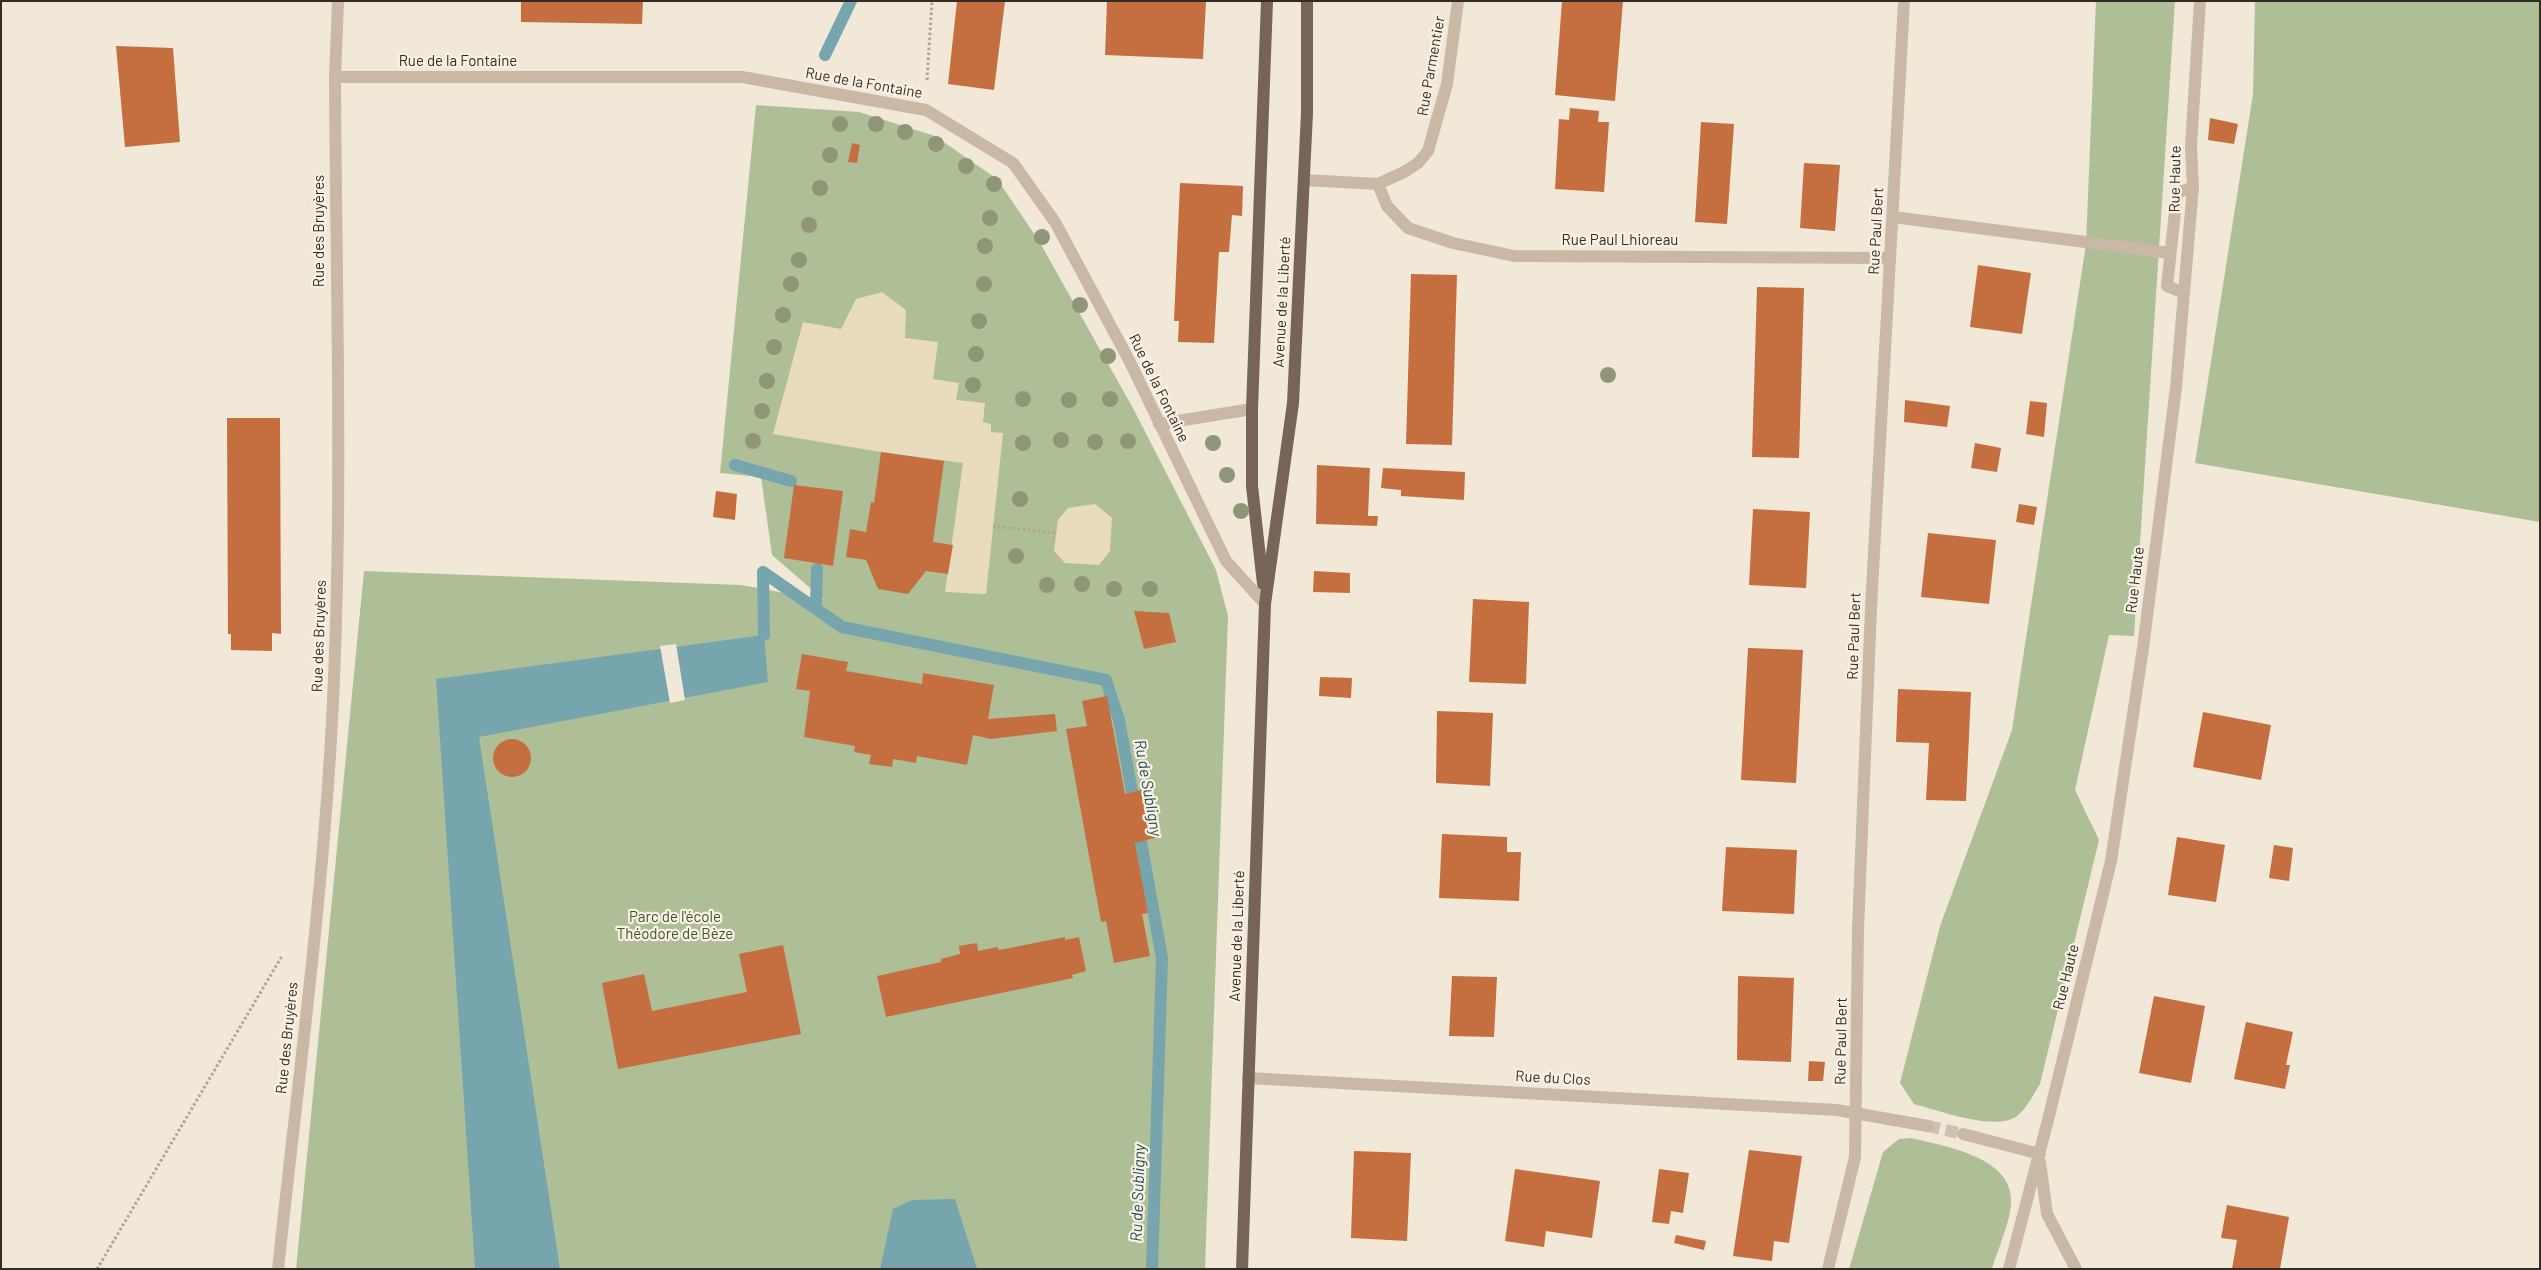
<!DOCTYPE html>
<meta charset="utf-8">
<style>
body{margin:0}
#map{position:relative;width:2541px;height:1270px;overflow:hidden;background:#f1e8d7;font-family:Barlow,sans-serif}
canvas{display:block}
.frame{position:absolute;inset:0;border:2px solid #342b26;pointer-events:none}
</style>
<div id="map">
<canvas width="2541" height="1270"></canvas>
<div class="frame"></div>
</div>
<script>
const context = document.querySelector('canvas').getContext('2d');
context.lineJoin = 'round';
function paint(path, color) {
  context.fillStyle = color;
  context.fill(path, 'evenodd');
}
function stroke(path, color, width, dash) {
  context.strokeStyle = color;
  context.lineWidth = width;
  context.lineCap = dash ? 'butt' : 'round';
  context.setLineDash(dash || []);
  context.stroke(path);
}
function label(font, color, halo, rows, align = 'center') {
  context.font = font + ' Barlow,sans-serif';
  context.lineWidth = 4.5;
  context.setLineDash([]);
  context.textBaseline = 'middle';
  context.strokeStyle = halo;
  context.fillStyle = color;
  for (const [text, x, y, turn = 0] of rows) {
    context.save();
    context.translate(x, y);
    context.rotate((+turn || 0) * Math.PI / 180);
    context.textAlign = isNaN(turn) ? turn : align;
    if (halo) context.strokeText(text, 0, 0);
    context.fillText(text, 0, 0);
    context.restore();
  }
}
paint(new Path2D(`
 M 2096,1 L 2175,1 L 2134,636 L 2109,635 L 2075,790 L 2099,840 L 2040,1084 C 2033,1095 2027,1108 2017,1116 C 1996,1132 1937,1110 1914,1104 L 1900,1083 L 1940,926 L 2012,730 L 2086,244 Z
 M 2255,1 L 2540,1 L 2540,522 L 2195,463 L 2253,94 Z
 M 756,105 L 859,112 L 935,136 L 997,179 L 1039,241 L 1134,410 L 1216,570 L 1228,616 L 1205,1269 L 296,1269 L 364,571 L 741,585 L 824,600 L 772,555 L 761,477 L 720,473 Z
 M 1911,1138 C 1943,1146 2010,1156 2011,1199 C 2012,1218 1998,1249 1992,1269 L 1849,1269 L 1883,1152 L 1899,1139 Z`), '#aebf98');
paint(new Path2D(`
 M 882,292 L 906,310 L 905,338 L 938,342 L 933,379 L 959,383 L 956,400 L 985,403 L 983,422 L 991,424 L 991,432 L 1003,433 L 986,594 L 945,592 L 963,463 L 881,452 L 773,434 L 803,322 L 841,329 L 856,299 Z
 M 1095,504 L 1112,518 L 1110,551 L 1099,565 L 1065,563 L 1054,551 L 1058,520 L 1068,508 Z`), '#e9dbbe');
paint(new Path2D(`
 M 764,635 L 768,682 L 479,737 L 560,1269 L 475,1269 L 436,679 Z
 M 955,1199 L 977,1269 L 880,1269 L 893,1209 L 912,1200 Z`), '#77a5ad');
paint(new Path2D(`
 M 676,644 L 685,700 L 670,703 L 660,646 Z`), '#f1e8d7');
stroke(new Path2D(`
 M 825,55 L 851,1
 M 735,465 L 791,481
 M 763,572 L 842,627 L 1106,680 L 1119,720 L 1162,958 L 1152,1269
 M 763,572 L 764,635
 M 816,609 L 817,569`), '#77a5ad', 12);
paint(new Path2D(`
 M 521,1 L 643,1 L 642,24 L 521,22 Z
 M 957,1 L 1005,1 L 994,90 L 948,84 Z
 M 1107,1 L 1206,1 L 1203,59 L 1105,55 Z
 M 1562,1 L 1623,1 L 1615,101 L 1555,95 Z
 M 116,46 L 173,48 L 180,142 L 125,147 Z
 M 1570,108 L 1599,111 L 1598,122 L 1609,122 L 1604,192 L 1555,189 L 1559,119 L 1569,120 Z
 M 2210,118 L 2238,124 L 2234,144 L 2208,140 Z
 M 1701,122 L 1734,124 L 1727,224 L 1695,222 Z
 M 852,143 L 860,145 L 857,163 L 848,162 Z
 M 1804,163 L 1840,165 L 1835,231 L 1800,228 Z
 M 1180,183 L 1243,186 L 1242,216 L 1232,215 L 1229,252 L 1219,252 L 1214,343 L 1178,342 L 1179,321 L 1174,321 Z
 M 1978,265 L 2031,273 L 2022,334 L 1970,327 Z
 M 1411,274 L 1457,275 L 1452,445 L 1406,444 Z
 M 1757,287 L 1804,288 L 1799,458 L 1752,457 Z
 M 1905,400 L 1950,406 L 1947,427 L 1904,422 Z
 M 2030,401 L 2047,403 L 2044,437 L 2026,434 Z
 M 227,418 L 280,418 L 281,634 L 272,633 L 272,651 L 231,650 L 231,634 L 228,634 Z
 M 1975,443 L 2001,448 L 1997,472 L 1971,468 Z
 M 881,452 L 944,461 L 933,542 L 953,545 L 948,574 L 926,571 L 908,594 L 878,589 L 866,560 L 846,557 L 850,529 L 866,532 L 871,502 L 874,503 Z
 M 1317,465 L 1370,468 L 1368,516 L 1378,516 L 1377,526 L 1316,524 Z
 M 1383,468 L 1465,472 L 1464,500 L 1401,496 L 1401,490 L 1381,488 Z
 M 794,485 L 843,491 L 833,566 L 784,558 Z
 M 716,491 L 737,494 L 735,520 L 713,517 Z
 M 2019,504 L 2037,507 L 2034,525 L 2016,522 Z
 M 1753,509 L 1810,512 L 1806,588 L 1749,585 Z
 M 1928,533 L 1996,540 L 1989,604 L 1921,597 Z
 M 1314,571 L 1350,573 L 1350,593 L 1313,592 Z
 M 1473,599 L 1529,602 L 1526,684 L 1469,682 Z
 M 1134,611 L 1169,613 L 1176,642 L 1144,649 Z
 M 1748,648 L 1803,650 L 1796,783 L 1741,780 Z
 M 802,654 L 848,662 L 846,671 L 922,684 L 923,673 L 994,685 L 988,719 L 1055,714 L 1057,731 L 991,739 L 973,735 L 967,765 L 917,756 L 916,763 L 893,759 L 892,767 L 869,764 L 871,755 L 854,752 L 855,746 L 804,737 L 810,691 L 796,689 Z
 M 1320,677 L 1352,678 L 1351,698 L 1319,696 Z
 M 1898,689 L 1971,692 L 1966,801 L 1926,800 L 1929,743 L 1896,742 Z
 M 1107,696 L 1125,794 L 1145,789 L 1155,838 L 1135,843 L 1148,913 L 1142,914 L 1150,956 L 1114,963 L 1106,921 L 1101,922 L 1066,729 L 1087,726 L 1082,701 Z
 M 1437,711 L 1493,713 L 1490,786 L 1436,783 Z
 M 2203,712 L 2271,725 L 2261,780 L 2193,767 Z
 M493 758a19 19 0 1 1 38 0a19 19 0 1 1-38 0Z
 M 1442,834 L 1507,837 L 1507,852 L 1521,852 L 1519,901 L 1439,898 Z
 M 2177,837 L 2225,845 L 2216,902 L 2168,895 Z
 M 2274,845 L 2293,848 L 2289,881 L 2269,878 Z
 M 1726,847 L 1797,850 L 1794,914 L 1722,911 Z
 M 1065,937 L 1065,940 L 1079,937 L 1086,971 L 1072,975 L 1073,978 L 886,1017 L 877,976 L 941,962 L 941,959 L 960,954 L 959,946 L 977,943 L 978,951 L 997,947 L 999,950 Z
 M 783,945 L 801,1034 L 618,1069 L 602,983 L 644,974 L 652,1011 L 747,992 L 739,954 Z
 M 1452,976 L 1497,977 L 1494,1037 L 1449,1036 Z
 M 1738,976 L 1794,978 L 1791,1062 L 1737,1060 Z
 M 2154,996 L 2205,1006 L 2191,1083 L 2139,1073 Z
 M 2246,1022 L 2293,1032 L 2286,1065 L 2290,1065 L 2285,1089 L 2234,1079 Z
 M 1809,1061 L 1825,1062 L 1823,1081 L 1808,1081 Z
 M 1749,1150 L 1802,1156 L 1789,1243 L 1774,1241 L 1772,1261 L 1733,1256 Z
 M 1354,1151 L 1411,1153 L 1407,1241 L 1351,1238 Z
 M 1515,1169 L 1600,1181 L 1592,1238 L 1546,1231 L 1544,1247 L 1505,1241 Z
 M 1659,1169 L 1689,1173 L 1683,1213 L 1671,1211 L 1669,1224 L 1652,1222 Z
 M 2227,1205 L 2289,1217 L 2280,1269 L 2232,1269 L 2237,1240 L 2221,1238 Z
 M 1676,1235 L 1706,1241 L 1704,1250 L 1674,1243 Z`), '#c56f41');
stroke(new Path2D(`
 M 1928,1126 L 1963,1134`), '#cbc2b4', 12, [12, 6]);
stroke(new Path2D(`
 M 927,80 L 932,1
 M 993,526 L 1056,533
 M 97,1269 L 282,956`), '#b4a38e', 3, [2.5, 2.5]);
stroke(new Path2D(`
 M 335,77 L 742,77 L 926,110 L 1013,163 L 1055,222 L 1129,360 L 1226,561 L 1265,604
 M 1304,180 L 1378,184 L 1404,172 L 1418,163 L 1428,151 L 1447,84 L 1458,1
 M 1378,184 L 1387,206 L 1408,228 L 1453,243 L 1514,256 L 1890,258
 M 1893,217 L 2170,253
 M 2184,293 L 2167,286 L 2177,193 L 2193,187
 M 1159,424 L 1252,409
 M 1248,1078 L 1837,1110 L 1928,1126
 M 1963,1134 L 2040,1154
 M 2040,1162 L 2047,1214 L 2076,1269
 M 278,1269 C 298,1080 324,891 333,701 C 343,493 336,285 335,77 L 338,1
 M 1828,1269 L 1855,1157 L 1858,929 L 1871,608 L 1904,1
 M 2009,1269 L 2049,1116 L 2111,861 L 2143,648 L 2176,387 L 2193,187 L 2191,146 L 2200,1`), '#c8b8a4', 12);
stroke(new Path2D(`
 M 1263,584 L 1252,486 L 1252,409 L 1267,1
 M 1242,1269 L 1265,604 L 1293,403 L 1307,113 L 1307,1`), '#766456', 12);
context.fillStyle = '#8f9677';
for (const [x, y] of [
 [840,124],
 [876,124],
 [905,132],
 [936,144],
 [830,155],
 [966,166],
 [994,184],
 [820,188],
 [990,218],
 [809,225],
 [1042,237],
 [985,246],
 [799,260],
 [791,284],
 [984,284],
 [1080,305],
 [783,315],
 [979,321],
 [774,347],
 [976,354],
 [1108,356],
 [1608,375],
 [767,381],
 [973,385],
 [1023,399],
 [1110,399],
 [1069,400],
 [762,411],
 [1061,440],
 [753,441],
 [1128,441],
 [1095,442],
 [1023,443],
 [1213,443],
 [1227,475],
 [1020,499],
 [1241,511],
 [1016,556],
 [1082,584],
 [1047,585],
 [1114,589],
 [1150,589]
]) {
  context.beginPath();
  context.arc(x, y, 8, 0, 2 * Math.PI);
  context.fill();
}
label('15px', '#342b26', '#f9f1e3', [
 ["Rue de la Fontaine",458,61],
 ["Rue Parmentier",1431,66,-80],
 ["Rue de la Fontaine",864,83,10],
 ["Rue Haute",2175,179,-89],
 ["Rue des Bruyères",319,231,-90],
 ["Rue Paul Bert",1876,231,-87],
 ["Rue Paul Lhioreau",1620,240],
 ["Avenue de la Liberté",1282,302,-87],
 ["Rue de la Fontaine",1159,388,64],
 ["Rue Haute",2135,580,-83],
 ["Rue des Bruyères",319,636,-88],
 ["Rue Paul Bert",1854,636,-88],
 ["Avenue de la Liberté",1237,936,-88],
 ["Rue Haute",2066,977,-76],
 ["Rue des Bruyères",287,1038,-84],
 ["Rue Paul Bert",1841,1041,-89],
 ["Rue du Clos",1553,1078,3]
]);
label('15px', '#3f5229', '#f9f1e3', [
 ["Parc de l'école",675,917],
 ["Théodore de Bèze",675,934]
]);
label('italic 16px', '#1c4b55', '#f9f1e3', [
 ["Ru de Subligny",1148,788,80],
 ["Ru de Subligny",1138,1193,-88]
]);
</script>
